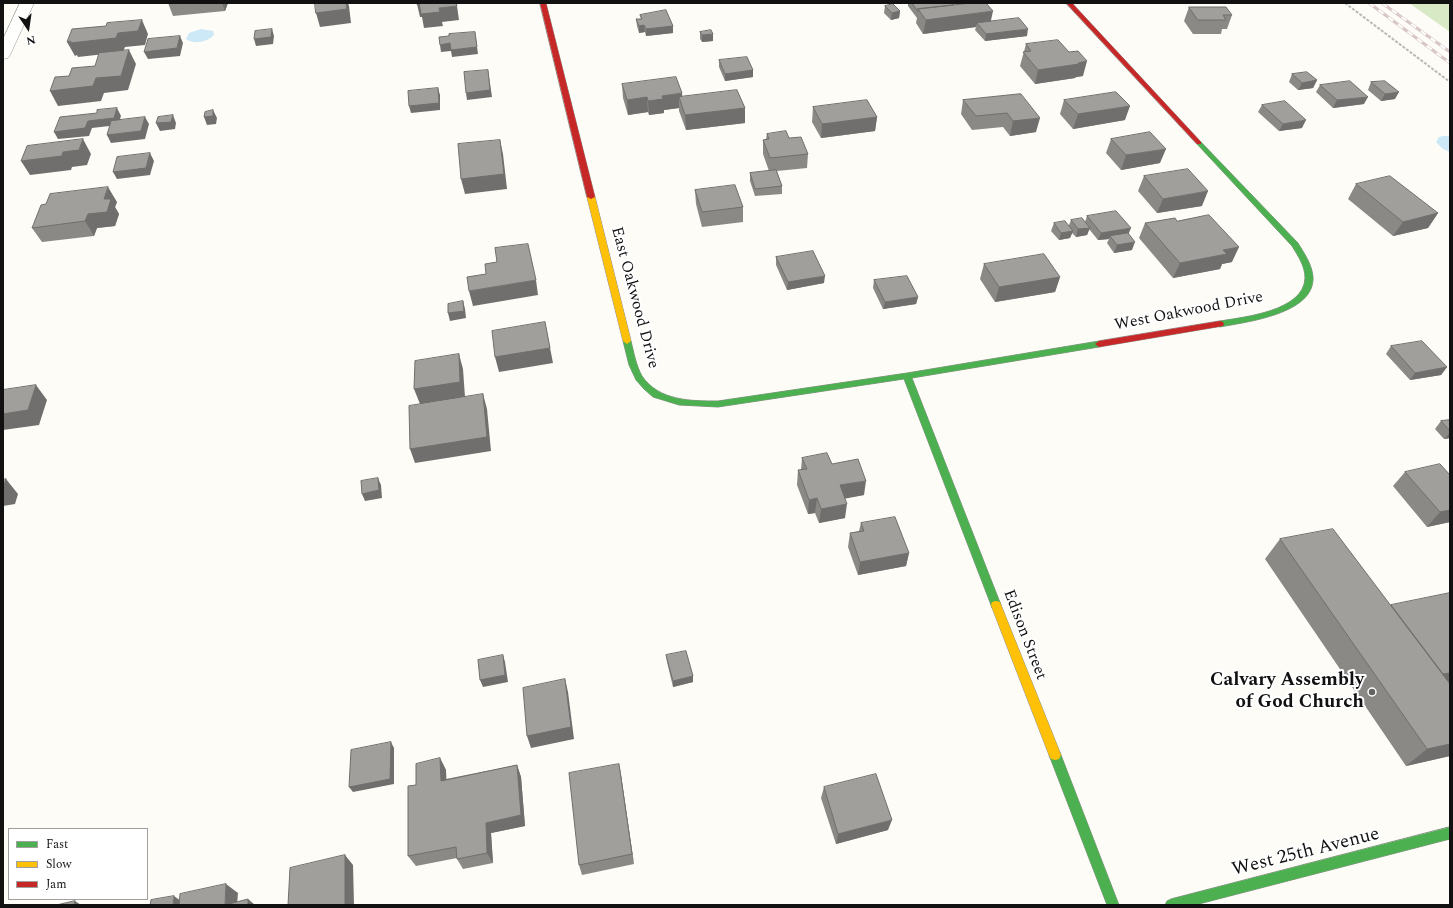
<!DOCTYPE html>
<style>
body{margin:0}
#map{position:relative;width:1453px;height:908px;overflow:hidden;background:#fdfcf7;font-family:Spectral,serif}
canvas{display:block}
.frame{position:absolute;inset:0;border:4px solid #111;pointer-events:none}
.legend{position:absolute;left:8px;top:828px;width:140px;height:72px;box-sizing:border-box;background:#fff;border:1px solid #a0a0a0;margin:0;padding:5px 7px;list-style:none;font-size:12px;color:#111}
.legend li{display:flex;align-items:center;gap:8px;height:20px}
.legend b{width:20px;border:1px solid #a0a0a0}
.north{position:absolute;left:8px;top:8px;width:40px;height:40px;-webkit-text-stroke:3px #fff;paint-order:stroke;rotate:167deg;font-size:11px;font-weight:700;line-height:16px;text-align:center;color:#111}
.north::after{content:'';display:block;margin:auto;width:14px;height:18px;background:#111;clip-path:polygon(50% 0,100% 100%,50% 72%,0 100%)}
</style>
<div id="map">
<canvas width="1453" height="908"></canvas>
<div class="frame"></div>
<ul class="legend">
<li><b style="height:5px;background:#4caf50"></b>Fast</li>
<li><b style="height:5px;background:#ffc107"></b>Slow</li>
<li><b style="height:5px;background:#c62828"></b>Jam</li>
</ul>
<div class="north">N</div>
</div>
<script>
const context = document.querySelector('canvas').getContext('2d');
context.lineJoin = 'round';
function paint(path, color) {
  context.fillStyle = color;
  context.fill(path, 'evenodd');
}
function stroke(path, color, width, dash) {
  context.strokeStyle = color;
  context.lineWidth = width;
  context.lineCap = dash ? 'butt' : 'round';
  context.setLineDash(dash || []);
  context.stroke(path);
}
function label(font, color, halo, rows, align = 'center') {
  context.font = font + ' Spectral,serif';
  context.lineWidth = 4;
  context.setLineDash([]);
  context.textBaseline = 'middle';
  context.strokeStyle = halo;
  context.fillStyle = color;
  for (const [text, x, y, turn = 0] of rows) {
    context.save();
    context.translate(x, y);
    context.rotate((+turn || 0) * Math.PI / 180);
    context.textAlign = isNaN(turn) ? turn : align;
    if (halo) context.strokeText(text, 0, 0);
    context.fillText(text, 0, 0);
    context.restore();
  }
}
paint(new Path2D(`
 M 1409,3 L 1450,3 L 1450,32 Z`), '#d8eac5');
paint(new Path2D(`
 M 201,29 L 213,31 L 214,35 C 207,42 194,45 186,39 L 189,33 Z
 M 1443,136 L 1450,136 L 1450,152 L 1443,149 L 1436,142 L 1439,137 Z`), '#cde8f7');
const street = new Path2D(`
 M 20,3 L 34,3 L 10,55 L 8,58 L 3,59 L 3,39 Z`);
const fast = new Path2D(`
 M 1199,141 L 1201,142 L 1298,243 C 1304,253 1312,264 1313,277 C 1315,314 1246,322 1220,327 L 1216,324 L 1220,321 C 1244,317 1304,311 1305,278 C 1305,266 1298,256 1292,246 L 1197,144 L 1197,142 Z
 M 627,338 L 631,341 C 634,353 636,365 642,376 C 659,401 691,401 718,401 L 907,373 L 1099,341 L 1103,344 L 1099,347 L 912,378 L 1001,605 L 1000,608 L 996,609 L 992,608 L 991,605 L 904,379 L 718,407 L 679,405 L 653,397 L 644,389 L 636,380 L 629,365 L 623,341 Z
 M 1055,750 L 1059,751 L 1061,755 L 1119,905 L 1107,905 L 1049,755 L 1051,751 Z
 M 1450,827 L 1450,839 L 1195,905 L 1165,905 L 1167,901 L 1171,899 Z`);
const slow = new Path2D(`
 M 591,195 L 595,197 L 631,341 L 627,344 L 623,341 L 587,197 Z
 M 996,601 L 1000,602 L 1001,605 L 1061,755 L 1059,759 L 1055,760 L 1051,759 L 1049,755 L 991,605 L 992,602 Z`);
const jam = new Path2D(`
 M 540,3 L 546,3 L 595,197 L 591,199 L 587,197 Z
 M 1066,3 L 1072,3 L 1201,142 L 1201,144 L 1197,144 Z
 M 1220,321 L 1223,322 L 1224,324 L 1223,326 L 1099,347 L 1095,344 L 1099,341 Z`);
stroke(street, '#979795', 1);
stroke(fast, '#8e8d8b', 1);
stroke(slow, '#8e8d8b', 1);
stroke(jam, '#8e8d8b', 1);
stroke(new Path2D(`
 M 1345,3 L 1450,82`), '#b9b9b8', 2, [3, 1.5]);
paint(street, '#fffffe');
paint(fast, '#4caf50');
paint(slow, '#ffc107');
paint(jam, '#c62828');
const rail = new Path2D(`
 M 1369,3 L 1450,63
 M 1382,3 L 1450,52`);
stroke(rail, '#d9c6c7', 3);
stroke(rail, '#fff', 2, [6]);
paint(new Path2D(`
 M 168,3 L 228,3 L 225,11 L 173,16 Z
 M 908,3 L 953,3 L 954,5 L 1027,36 L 985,41 L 975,30 L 976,27 L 923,34 L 916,23 L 917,18 L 908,6 Z
 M 885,6 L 900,11 L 899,18 L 891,20 L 884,13 Z
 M 1189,7 L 1232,15 L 1227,29 L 1222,29 L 1221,34 L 1193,34 L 1184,21 Z
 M 640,15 L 673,26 L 673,33 L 646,36 L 645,32 L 639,33 L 637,26 L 636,19 L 641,19 Z
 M 700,32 L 713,41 L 702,42 L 700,39 Z
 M 1026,44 L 1083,76 L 1076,77 L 1075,78 L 1035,84 L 1020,66 Z
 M 719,60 L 753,70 L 753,77 L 725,81 L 719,67 Z
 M 1292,74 L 1317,80 L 1313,88 L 1298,90 L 1289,82 Z
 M 1371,82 L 1395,99 L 1381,101 L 1368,90 Z
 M 622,84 L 682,97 L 745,108 L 745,123 L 686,130 L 679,111 L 679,108 L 664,110 L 664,113 L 649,115 L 648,112 L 628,115 L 623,98 Z
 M 1320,85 L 1364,104 L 1333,108 L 1316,92 Z
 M 1021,94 L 1036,132 L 1010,136 L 1003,127 L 972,130 L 961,114 L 963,100 Z
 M 1064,100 L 1125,120 L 1073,129 L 1060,114 Z
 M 1262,105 L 1302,128 L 1279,131 L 1258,112 Z
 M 813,107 L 877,117 L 875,131 L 821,138 L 812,122 Z
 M 767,134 L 789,138 L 808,154 L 807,168 L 777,171 L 782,186 L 782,194 L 755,196 L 750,181 L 750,173 L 769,171 L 763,154 L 763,140 L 766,139 Z
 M 1111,139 L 1160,163 L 1121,170 L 1106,153 Z
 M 1144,176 L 1202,206 L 1157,213 L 1138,191 Z
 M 1356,184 L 1438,213 L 1428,228 L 1393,236 L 1348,199 Z
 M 695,190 L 743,207 L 743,222 L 702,227 L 696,204 Z
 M 117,202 L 115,207 L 119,214 L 115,226 L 97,228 L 94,236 L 42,242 L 32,228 Z
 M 1087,216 L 1128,233 L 1132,250 L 1114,253 L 1107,243 L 1109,239 L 1098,240 L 1089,229 L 1087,235 L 1076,237 L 1072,233 L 1070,238 L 1059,240 L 1051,231 L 1054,223 L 1069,225 L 1071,220 L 1085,222 Z
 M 1177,221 L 1232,262 L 1222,264 L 1220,269 L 1173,278 L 1139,238 L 1145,223 Z
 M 776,257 L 824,283 L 787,290 L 776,265 Z
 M 984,264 L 1060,277 L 1055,292 L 995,302 L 980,279 Z
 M 874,280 L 918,297 L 916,304 L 883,309 L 873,288 Z
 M 1391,346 L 1447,367 L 1441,375 L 1410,380 L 1386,354 Z
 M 1450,420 L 1450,438 L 1444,439 L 1435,429 L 1441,421 Z
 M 802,458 L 832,464 L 864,495 L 845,498 L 845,518 L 819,523 L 815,513 L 808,514 L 797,485 L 798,470 L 801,470 Z
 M 1405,472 L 1450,475 L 1450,522 L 1427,527 L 1393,486 Z
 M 861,523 L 909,553 L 906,566 L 858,575 L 848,547 L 850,533 L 859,531 Z
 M 1280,539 L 1391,606 L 1450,593 L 1450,682 L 1449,683 L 1450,684 L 1450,756 L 1406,766 L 1265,559 Z
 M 666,655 L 693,676 L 693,682 L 673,687 L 667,662 Z
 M 440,758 L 446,770 L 446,779 L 517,765 L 521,777 L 525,826 L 491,833 L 493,863 L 463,869 L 457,859 L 457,858 L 416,866 L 408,856 L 416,785 Z
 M 619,764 L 621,775 L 634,864 L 582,875 L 579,865 Z
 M 824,787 L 888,830 L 836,844 L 821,798 Z`), '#8a8986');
paint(new Path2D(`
 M 222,3 L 228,3 L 225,11 Z
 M 346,3 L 348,3 L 349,6 L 351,23 L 320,27 L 316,13 Z
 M 419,3 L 439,8 L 457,6 L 459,20 L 442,22 L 443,26 L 424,28 L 422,17 L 420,17 L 417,4 Z
 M 900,11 L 899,18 L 891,20 L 892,13 Z
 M 993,11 L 990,25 L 977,23 L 976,27 L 923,34 L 926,20 Z
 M 142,20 L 148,34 L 145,45 L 125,47 L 123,52 L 78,57 L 77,55 L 75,56 L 67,42 L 118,33 Z
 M 644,25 L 645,32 L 639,33 L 639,26 Z
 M 673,26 L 673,33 L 646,36 L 646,29 Z
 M 272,29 L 274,36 L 273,44 L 256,46 L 254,39 Z
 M 1028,29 L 1027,36 L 985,41 L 986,34 Z
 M 475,32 L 478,54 L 452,57 L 451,51 L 441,52 L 440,45 Z
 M 713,34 L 713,41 L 702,42 L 702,35 Z
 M 180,36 L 183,43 L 180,56 L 148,59 L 144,52 Z
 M 129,50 L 136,64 L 128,90 L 104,93 L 101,101 L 58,106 L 50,91 L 96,78 Z
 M 1087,61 L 1083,76 L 1076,77 L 1075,78 L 1035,84 L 1038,70 Z
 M 488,70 L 492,97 L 467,100 L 466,93 Z
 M 753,70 L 753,77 L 725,81 L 725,74 Z
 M 1317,80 L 1313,88 L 1298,90 L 1302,83 Z
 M 438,88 L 440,95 L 440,110 L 411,113 L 409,106 Z
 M 1399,92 L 1395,99 L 1381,101 L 1385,94 Z
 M 682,93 L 683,108 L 679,97 L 679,108 L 664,110 L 664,113 L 649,115 L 648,101 L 662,96 Z
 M 647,97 L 648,112 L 628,115 L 627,100 Z
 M 1368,97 L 1364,104 L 1333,108 L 1337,100 Z
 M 1130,106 L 1125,120 L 1073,129 L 1078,114 Z
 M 117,108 L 121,116 L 118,125 L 92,128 L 89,136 L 58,139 L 54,132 L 88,121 Z
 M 745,108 L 745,123 L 686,130 L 685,115 Z
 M 213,110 L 217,118 L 216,124 L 207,125 L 204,117 Z
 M 173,115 L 176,123 L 175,129 L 160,131 L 156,123 Z
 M 145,117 L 149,124 L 145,139 L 111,143 L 107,135 Z
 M 877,117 L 875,131 L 821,138 L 822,124 Z
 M 1040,118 L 1036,132 L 1010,136 L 1013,121 Z
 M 1306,120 L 1302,128 L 1279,131 L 1283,124 Z
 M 83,139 L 91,154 L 87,165 L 72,167 L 71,170 L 30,175 L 21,161 L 63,152 Z
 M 500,140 L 503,154 L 507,189 L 465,194 L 461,179 Z
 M 1166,149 L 1160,163 L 1121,170 L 1126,155 Z
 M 150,153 L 154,161 L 150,175 L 117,179 L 113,172 Z
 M 108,187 L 117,202 L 115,207 L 119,214 L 115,226 L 97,228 L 94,236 L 85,221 L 88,214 L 104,199 Z
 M 1208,191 L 1202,206 L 1157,213 L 1163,199 Z
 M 1438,213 L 1428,228 L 1393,236 L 1403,222 Z
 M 1090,228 L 1087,235 L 1076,237 L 1078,229 Z
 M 1131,228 L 1128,235 L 1110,236 L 1109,239 L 1098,240 L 1101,233 Z
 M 1073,231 L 1070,238 L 1059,240 L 1061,233 Z
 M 1135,242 L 1132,250 L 1114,253 L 1117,245 Z
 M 1239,247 L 1232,262 L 1222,264 L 1220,269 L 1173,278 L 1180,263 L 1223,250 Z
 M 825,276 L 824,283 L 787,290 L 788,282 Z
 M 1060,277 L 1055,292 L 995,302 L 999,287 Z
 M 536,280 L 538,295 L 473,306 L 469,291 Z
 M 918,297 L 916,304 L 883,309 L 885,302 Z
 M 463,301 L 465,309 L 466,318 L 450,321 L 448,313 Z
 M 545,322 L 553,363 L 499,372 L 495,357 Z
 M 459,354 L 463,369 L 465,397 L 420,404 L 414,389 Z
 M 1447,367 L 1441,375 L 1410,380 L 1415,373 Z
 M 36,385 L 47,400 L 39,425 L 3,430 L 3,414 Z
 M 483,394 L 487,409 L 491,451 L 415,463 L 410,449 Z
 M 1450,433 L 1450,438 L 1444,439 Z
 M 378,478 L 381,485 L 382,498 L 365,501 L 362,494 Z
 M 6,479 L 18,494 L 15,504 L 3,506 L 3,484 Z
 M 866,481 L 864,495 L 838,500 L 840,485 Z
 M 817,498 L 815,513 L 808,514 L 809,500 Z
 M 847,504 L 845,518 L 819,523 L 821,509 Z
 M 1450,510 L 1450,522 L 1427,527 L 1440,512 Z
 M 909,553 L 906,566 L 858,575 L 860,562 Z
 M 503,655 L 505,662 L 508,682 L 483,687 L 480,680 Z
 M 1450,673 L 1450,682 L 1428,687 L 1443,674 Z
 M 693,676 L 693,682 L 673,687 L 673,681 Z
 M 565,679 L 568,692 L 574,739 L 531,748 L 527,736 Z
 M 391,742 L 394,748 L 394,784 L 353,792 L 349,787 Z
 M 1450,744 L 1450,756 L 1406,766 L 1427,749 Z
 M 440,758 L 446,770 L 447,792 L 441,781 Z
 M 619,764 L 621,775 L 634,864 L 632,854 Z
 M 517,765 L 521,777 L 525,826 L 491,833 L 493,863 L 487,853 L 486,823 Z
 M 892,820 L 888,830 L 836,844 L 838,834 Z
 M 345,855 L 353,865 L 354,905 L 345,905 Z
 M 226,884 L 238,893 L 237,905 L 225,905 Z
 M 174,896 L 181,901 L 180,905 L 173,905 Z
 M 248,899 L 255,905 L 248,905 Z
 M 75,901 L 81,905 L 74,905 Z`), '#716f6d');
const building = new Path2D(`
 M 315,3 L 346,3 L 347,9 L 316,13 Z
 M 417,3 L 456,3 L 457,6 L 439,8 L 440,12 L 421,14 L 419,3 L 417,4 Z
 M 912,3 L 953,3 L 954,5 L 918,9 L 918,11 Z
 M 972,3 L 986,3 L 993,11 L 926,20 L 918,9 Z
 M 893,4 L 900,11 L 892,13 L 885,6 Z
 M 1189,7 L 1226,7 L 1232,15 L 1223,15 L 1226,20 L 1198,20 Z
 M 666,10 L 673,26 L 646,29 L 644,25 L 639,26 L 636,19 L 642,19 L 640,15 Z
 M 1019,18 L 1028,29 L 986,34 L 977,23 Z
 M 142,20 L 138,31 L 118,33 L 116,38 L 70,43 L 71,41 L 67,42 L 72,29 L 106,26 L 107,23 Z
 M 272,29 L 271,37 L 254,39 L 255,31 Z
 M 711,30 L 713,34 L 702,35 L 700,32 Z
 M 475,32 L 477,47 L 451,50 L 450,43 L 440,45 L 439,37 L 449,36 L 449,34 Z
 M 180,36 L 177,48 L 144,52 L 148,39 Z
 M 1058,40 L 1069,52 L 1078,51 L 1087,61 L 1078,63 L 1079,64 L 1038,70 L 1023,52 L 1031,51 L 1026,44 Z
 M 129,50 L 121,76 L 96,78 L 93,86 L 50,91 L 55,77 L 69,76 L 72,68 L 95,66 L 99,53 Z
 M 747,57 L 753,70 L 725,74 L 719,60 Z
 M 488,70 L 490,90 L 466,93 L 464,72 Z
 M 1307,72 L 1317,80 L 1302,83 L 1292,74 Z
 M 676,77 L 682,93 L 662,96 L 663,99 L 648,101 L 647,97 L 627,100 L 622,84 Z
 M 1350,81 L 1368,97 L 1337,100 L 1320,85 Z
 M 1385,81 L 1399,92 L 1385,94 L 1371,82 Z
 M 438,88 L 439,103 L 409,106 L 408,91 Z
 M 737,90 L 745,108 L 685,115 L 679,97 Z
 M 1116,92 L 1130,106 L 1078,114 L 1064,100 Z
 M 1021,94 L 1040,118 L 1013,121 L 1007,113 L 976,116 L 963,100 Z
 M 867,100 L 877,117 L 822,124 L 813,107 Z
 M 1285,101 L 1306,120 L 1283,124 L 1262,105 Z
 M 117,108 L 114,118 L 88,121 L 85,128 L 54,132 L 60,117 L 97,113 L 97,110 Z
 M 213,110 L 213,116 L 204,117 L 205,112 Z
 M 173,115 L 171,122 L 156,123 L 158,117 Z
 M 145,117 L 141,131 L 107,135 L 111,121 Z
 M 786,131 L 789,138 L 801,137 L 808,154 L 770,158 L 763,140 L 769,139 L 767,134 Z
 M 1150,132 L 1166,149 L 1126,155 L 1111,139 Z
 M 83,139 L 79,150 L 63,152 L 62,156 L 21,161 L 27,146 Z
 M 500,140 L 504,174 L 461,179 L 458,144 Z
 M 150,153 L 146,168 L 113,172 L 117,157 Z
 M 1188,169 L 1208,191 L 1163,199 L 1144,176 Z
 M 776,170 L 782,186 L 755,189 L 750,173 Z
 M 1390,176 L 1438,213 L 1403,222 L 1356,184 Z
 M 735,185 L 743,207 L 702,212 L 695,190 Z
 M 108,187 L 104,199 L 111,199 L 107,212 L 88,214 L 85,221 L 32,228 L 41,205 L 46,204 L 50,194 Z
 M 1116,211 L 1131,228 L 1101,233 L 1087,216 Z
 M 1209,215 L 1239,247 L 1223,250 L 1227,254 L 1180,263 L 1145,223 L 1175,218 L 1177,221 Z
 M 1082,218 L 1090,228 L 1078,229 L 1071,220 Z
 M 1065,221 L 1073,231 L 1061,233 L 1054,223 Z
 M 1128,233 L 1135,242 L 1117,245 L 1110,236 Z
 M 528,244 L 536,280 L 469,291 L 467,277 L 486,274 L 485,264 L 497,262 L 495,248 Z
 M 813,251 L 825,276 L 788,282 L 776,257 Z
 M 1044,254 L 1060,277 L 999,287 L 984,264 Z
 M 907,276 L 918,297 L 885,302 L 874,280 Z
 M 463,301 L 464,311 L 448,313 L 448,304 Z
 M 545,322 L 550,348 L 495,357 L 492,331 Z
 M 1422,341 L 1447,367 L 1415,373 L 1391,346 Z
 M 459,354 L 460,382 L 414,389 L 415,361 Z
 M 36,385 L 28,410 L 3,414 L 3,390 Z
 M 483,394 L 487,437 L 410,449 L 409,406 Z
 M 1450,420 L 1450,431 L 1441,421 Z
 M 827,453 L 832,464 L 858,459 L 866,481 L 840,485 L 847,504 L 821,509 L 817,498 L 809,500 L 798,470 L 807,469 L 802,458 Z
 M 1440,464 L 1450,475 L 1450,510 L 1440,512 L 1405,472 Z
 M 378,478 L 379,490 L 362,494 L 361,481 Z
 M 6,479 L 3,488 L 3,480 Z
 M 895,517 L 909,553 L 860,562 L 850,533 L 864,531 L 861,523 Z
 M 1333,529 L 1450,684 L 1450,744 L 1427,749 L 1280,539 Z
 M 1450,593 L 1450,673 L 1443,674 L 1391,605 Z
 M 686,651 L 693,676 L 673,681 L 666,655 Z
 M 503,655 L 505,675 L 480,680 L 478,660 Z
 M 565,679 L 571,727 L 527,736 L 523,688 Z
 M 391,742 L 390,779 L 349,787 L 351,750 Z
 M 440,758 L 441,781 L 517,765 L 521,815 L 486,823 L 487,853 L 457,859 L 456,847 L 408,856 L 408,786 L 416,785 L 416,764 Z
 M 619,764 L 632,854 L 579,865 L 569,773 Z
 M 876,774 L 892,820 L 838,834 L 824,787 Z
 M 345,855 L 345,905 L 288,905 L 290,868 Z
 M 226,884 L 225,905 L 248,899 L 248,905 L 179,905 L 180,894 Z
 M 174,896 L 173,905 L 150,905 L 151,900 Z
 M 75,901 L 74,905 L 57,905 Z`);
paint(building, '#a19f9c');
stroke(building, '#716f6d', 1);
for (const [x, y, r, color] of [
 [1372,692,4,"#646362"]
]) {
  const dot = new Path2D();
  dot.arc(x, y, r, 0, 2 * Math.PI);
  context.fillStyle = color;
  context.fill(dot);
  stroke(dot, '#fff', 1.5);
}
label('16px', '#111', '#fff', [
 ["East Oakwood Drive",634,298,75],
 ["West Oakwood Drive",1189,312,-11],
 ["Edison Street",1024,635,69]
]);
label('bold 19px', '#111', '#fff', [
 ["Calvary Assembly",1364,681],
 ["of God Church",1364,703]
], 'right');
label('19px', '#111', '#fff', [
 ["West 25th Avenue",1306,853,-14]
]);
</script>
